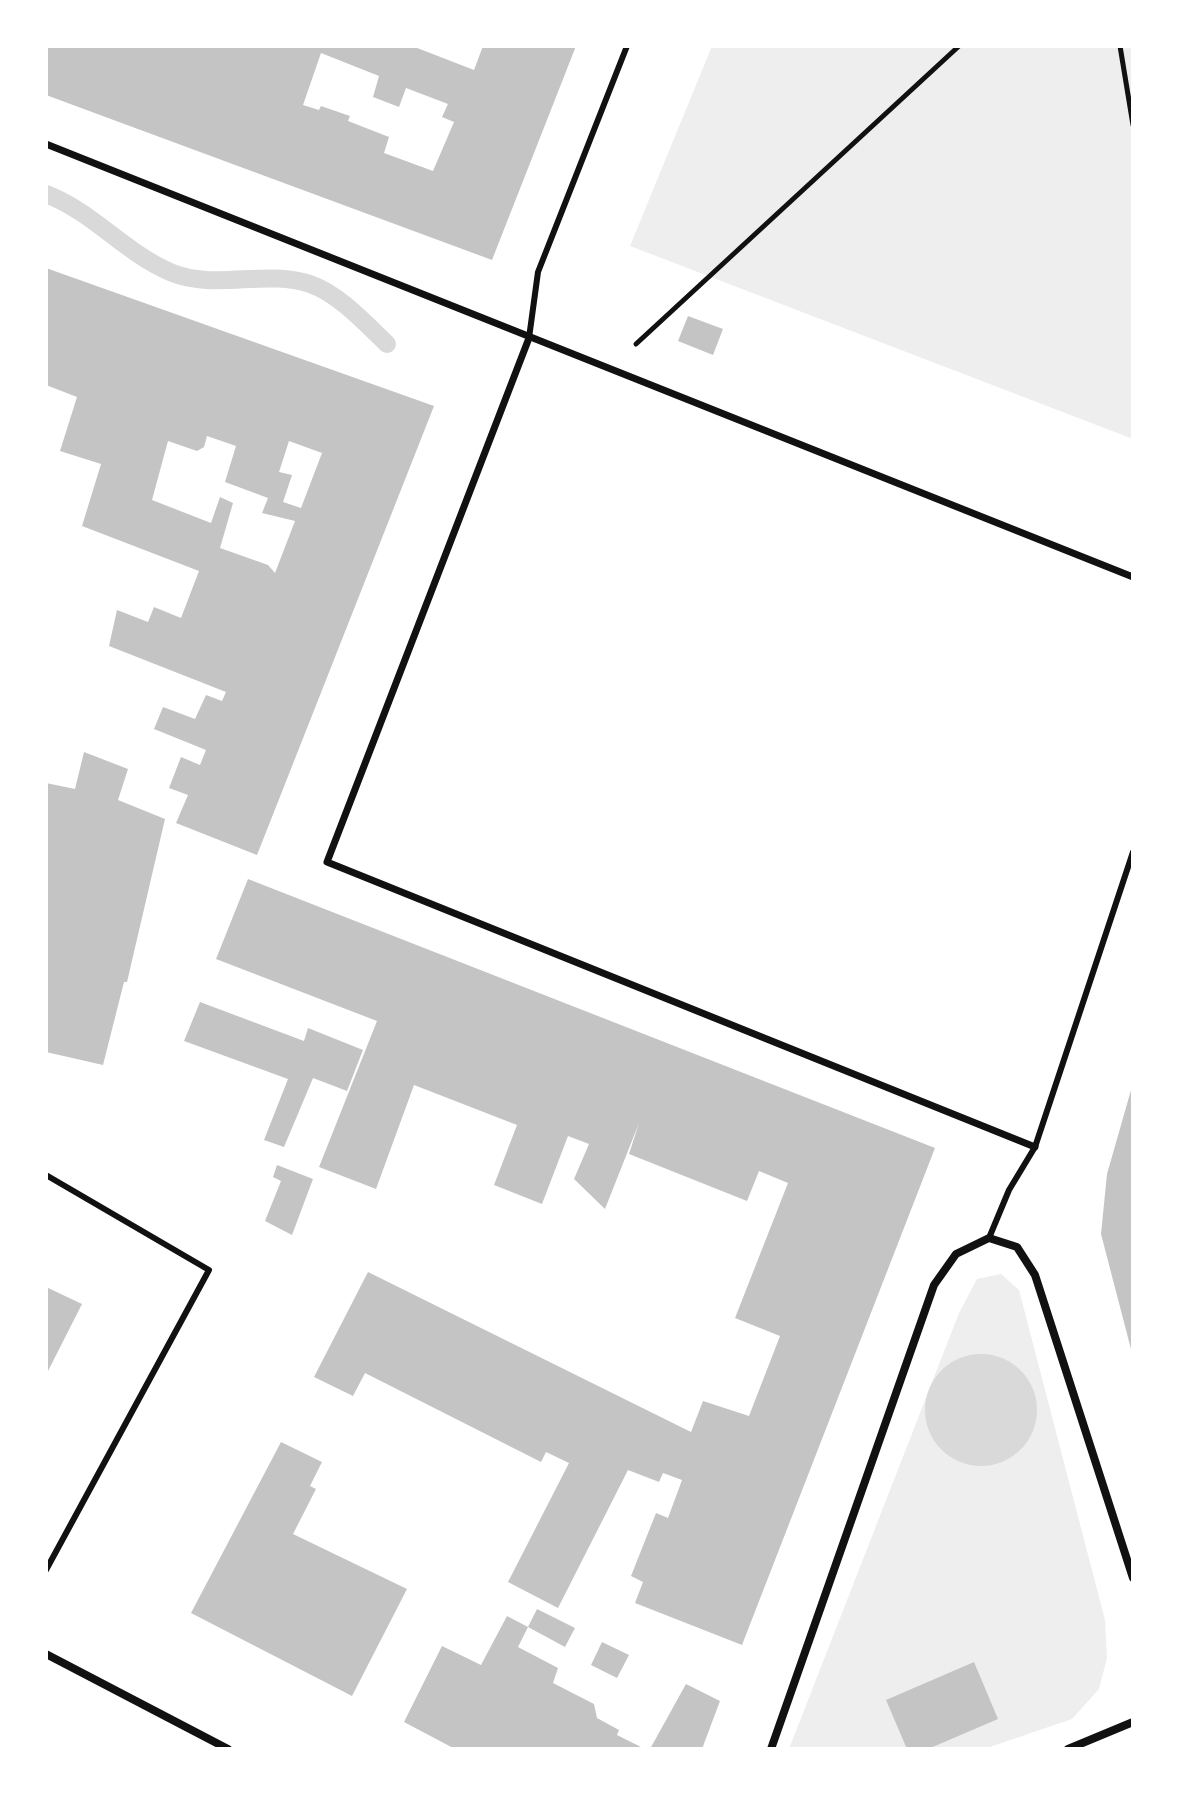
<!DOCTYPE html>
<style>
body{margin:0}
#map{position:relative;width:1179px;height:1795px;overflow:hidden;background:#fff;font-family:Poppins,sans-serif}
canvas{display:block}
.frame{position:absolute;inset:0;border:48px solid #fff;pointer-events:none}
</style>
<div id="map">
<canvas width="1179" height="1795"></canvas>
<div class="frame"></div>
</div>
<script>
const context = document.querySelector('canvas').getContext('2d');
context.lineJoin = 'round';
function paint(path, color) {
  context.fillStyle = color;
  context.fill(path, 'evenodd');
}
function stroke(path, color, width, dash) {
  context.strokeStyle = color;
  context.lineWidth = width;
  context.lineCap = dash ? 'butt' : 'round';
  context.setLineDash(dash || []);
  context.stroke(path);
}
paint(new Path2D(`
 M 712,46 L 1133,46 L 1133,439 L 630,246 Z
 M 1001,1274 L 1019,1290 L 1105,1620 L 1107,1658 L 1099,1689 L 1072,1719 L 984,1749 L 789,1749 L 959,1313 L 977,1279 Z`), '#eee');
paint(new Path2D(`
 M925 1410a56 56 0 1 1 112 0a56 56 0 1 1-112 0Z`), '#d9d9d9');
stroke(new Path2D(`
 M 46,194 C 93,212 124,252 170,272 C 214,291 266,269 310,284 C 339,294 365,323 387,344`), '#d9d9d9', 18);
paint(new Path2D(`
 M 46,46 L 412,46 L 474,70 L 483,46 L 576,46 L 492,260 L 46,95 ZM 321,53 L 379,76 L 373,97 L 399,107 L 406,88 L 448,104 L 442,117 L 454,122 L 433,171 L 384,153 L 389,137 L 348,121 L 350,116 L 321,106 L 319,110 L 303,105 Z
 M 46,268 L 434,406 L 257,855 L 176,823 L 188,795 L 169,788 L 181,757 L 200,765 L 206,750 L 154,729 L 163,707 L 195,719 L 206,695 L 222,701 L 226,692 L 109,646 L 117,610 L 148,622 L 154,607 L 181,618 L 199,571 L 82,526 L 101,464 L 60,451 L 77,397 L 46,385 ZM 207,436 L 236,446 L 225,482 L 268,498 L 262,513 L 295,521 L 275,573 L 268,565 L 220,548 L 233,503 L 220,497 L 211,523 L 152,500 L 168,441 L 197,451 L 204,447 ZM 289,441 L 322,453 L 301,508 L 283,502 L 292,475 L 279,472 Z
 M 688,316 L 723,329 L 713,355 L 678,341 Z
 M 84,752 L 128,769 L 118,800 L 165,819 L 127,982 L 124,982 L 103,1065 L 46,1052 L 46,783 L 75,789 Z
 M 248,879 L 935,1148 L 742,1645 L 635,1603 L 643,1582 L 631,1576 L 656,1513 L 668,1518 L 682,1480 L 663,1473 L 659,1482 L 628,1470 L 558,1608 L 508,1582 L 569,1463 L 546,1452 L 541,1462 L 365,1373 L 353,1396 L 314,1377 L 368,1272 L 691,1432 L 703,1401 L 749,1416 L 780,1336 L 735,1318 L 788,1183 L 759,1171 L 747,1201 L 629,1154 L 639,1123 L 605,1209 L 574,1179 L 589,1144 L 568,1136 L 542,1204 L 494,1185 L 517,1125 L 414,1085 L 376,1189 L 319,1167 L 377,1021 L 216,959 Z
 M 200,1002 L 304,1041 L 308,1028 L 363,1050 L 347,1091 L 313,1078 L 284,1147 L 264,1140 L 288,1079 L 184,1041 Z
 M 1133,1083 L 1133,1353 L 1132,1353 L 1101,1234 L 1107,1174 Z
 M 277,1165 L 313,1179 L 292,1235 L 265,1221 L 281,1181 L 273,1177 Z
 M 46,1287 L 82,1304 L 46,1375 Z
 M 281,1442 L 322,1462 L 310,1486 L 316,1489 L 293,1534 L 407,1589 L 352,1696 L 191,1613 Z
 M 537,1609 L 575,1628 L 565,1647 L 528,1627 Z
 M 507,1616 L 528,1627 L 518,1647 L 558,1668 L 553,1683 L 594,1704 L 597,1718 L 619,1730 L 617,1735 L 645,1749 L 455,1749 L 404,1722 L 442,1646 L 481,1665 Z
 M 602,1642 L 629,1655 L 617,1678 L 591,1665 Z
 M 974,1662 L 998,1719 L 928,1749 L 907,1749 L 886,1700 Z
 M 686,1684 L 720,1701 L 702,1749 L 650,1749 Z`), '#c4c4c4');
stroke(new Path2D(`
 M 1120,46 L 1133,125
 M 636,344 L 959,46`), '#111', 5);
stroke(new Path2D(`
 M 529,338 L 538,272 L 627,46
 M 46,1175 L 209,1270 L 46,1570
 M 989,1238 L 1009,1190 L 1035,1147 L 1133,852`), '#111', 6);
stroke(new Path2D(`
 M 46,144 L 1133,577
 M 529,338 L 327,862 L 1035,1147`), '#111', 7);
stroke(new Path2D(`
 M 46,1654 L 228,1749
 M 771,1749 L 934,1285 L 956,1254 L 989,1238 L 1017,1247 L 1035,1275 L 1133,1578
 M 1068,1749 L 1133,1722`), '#111', 8);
</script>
